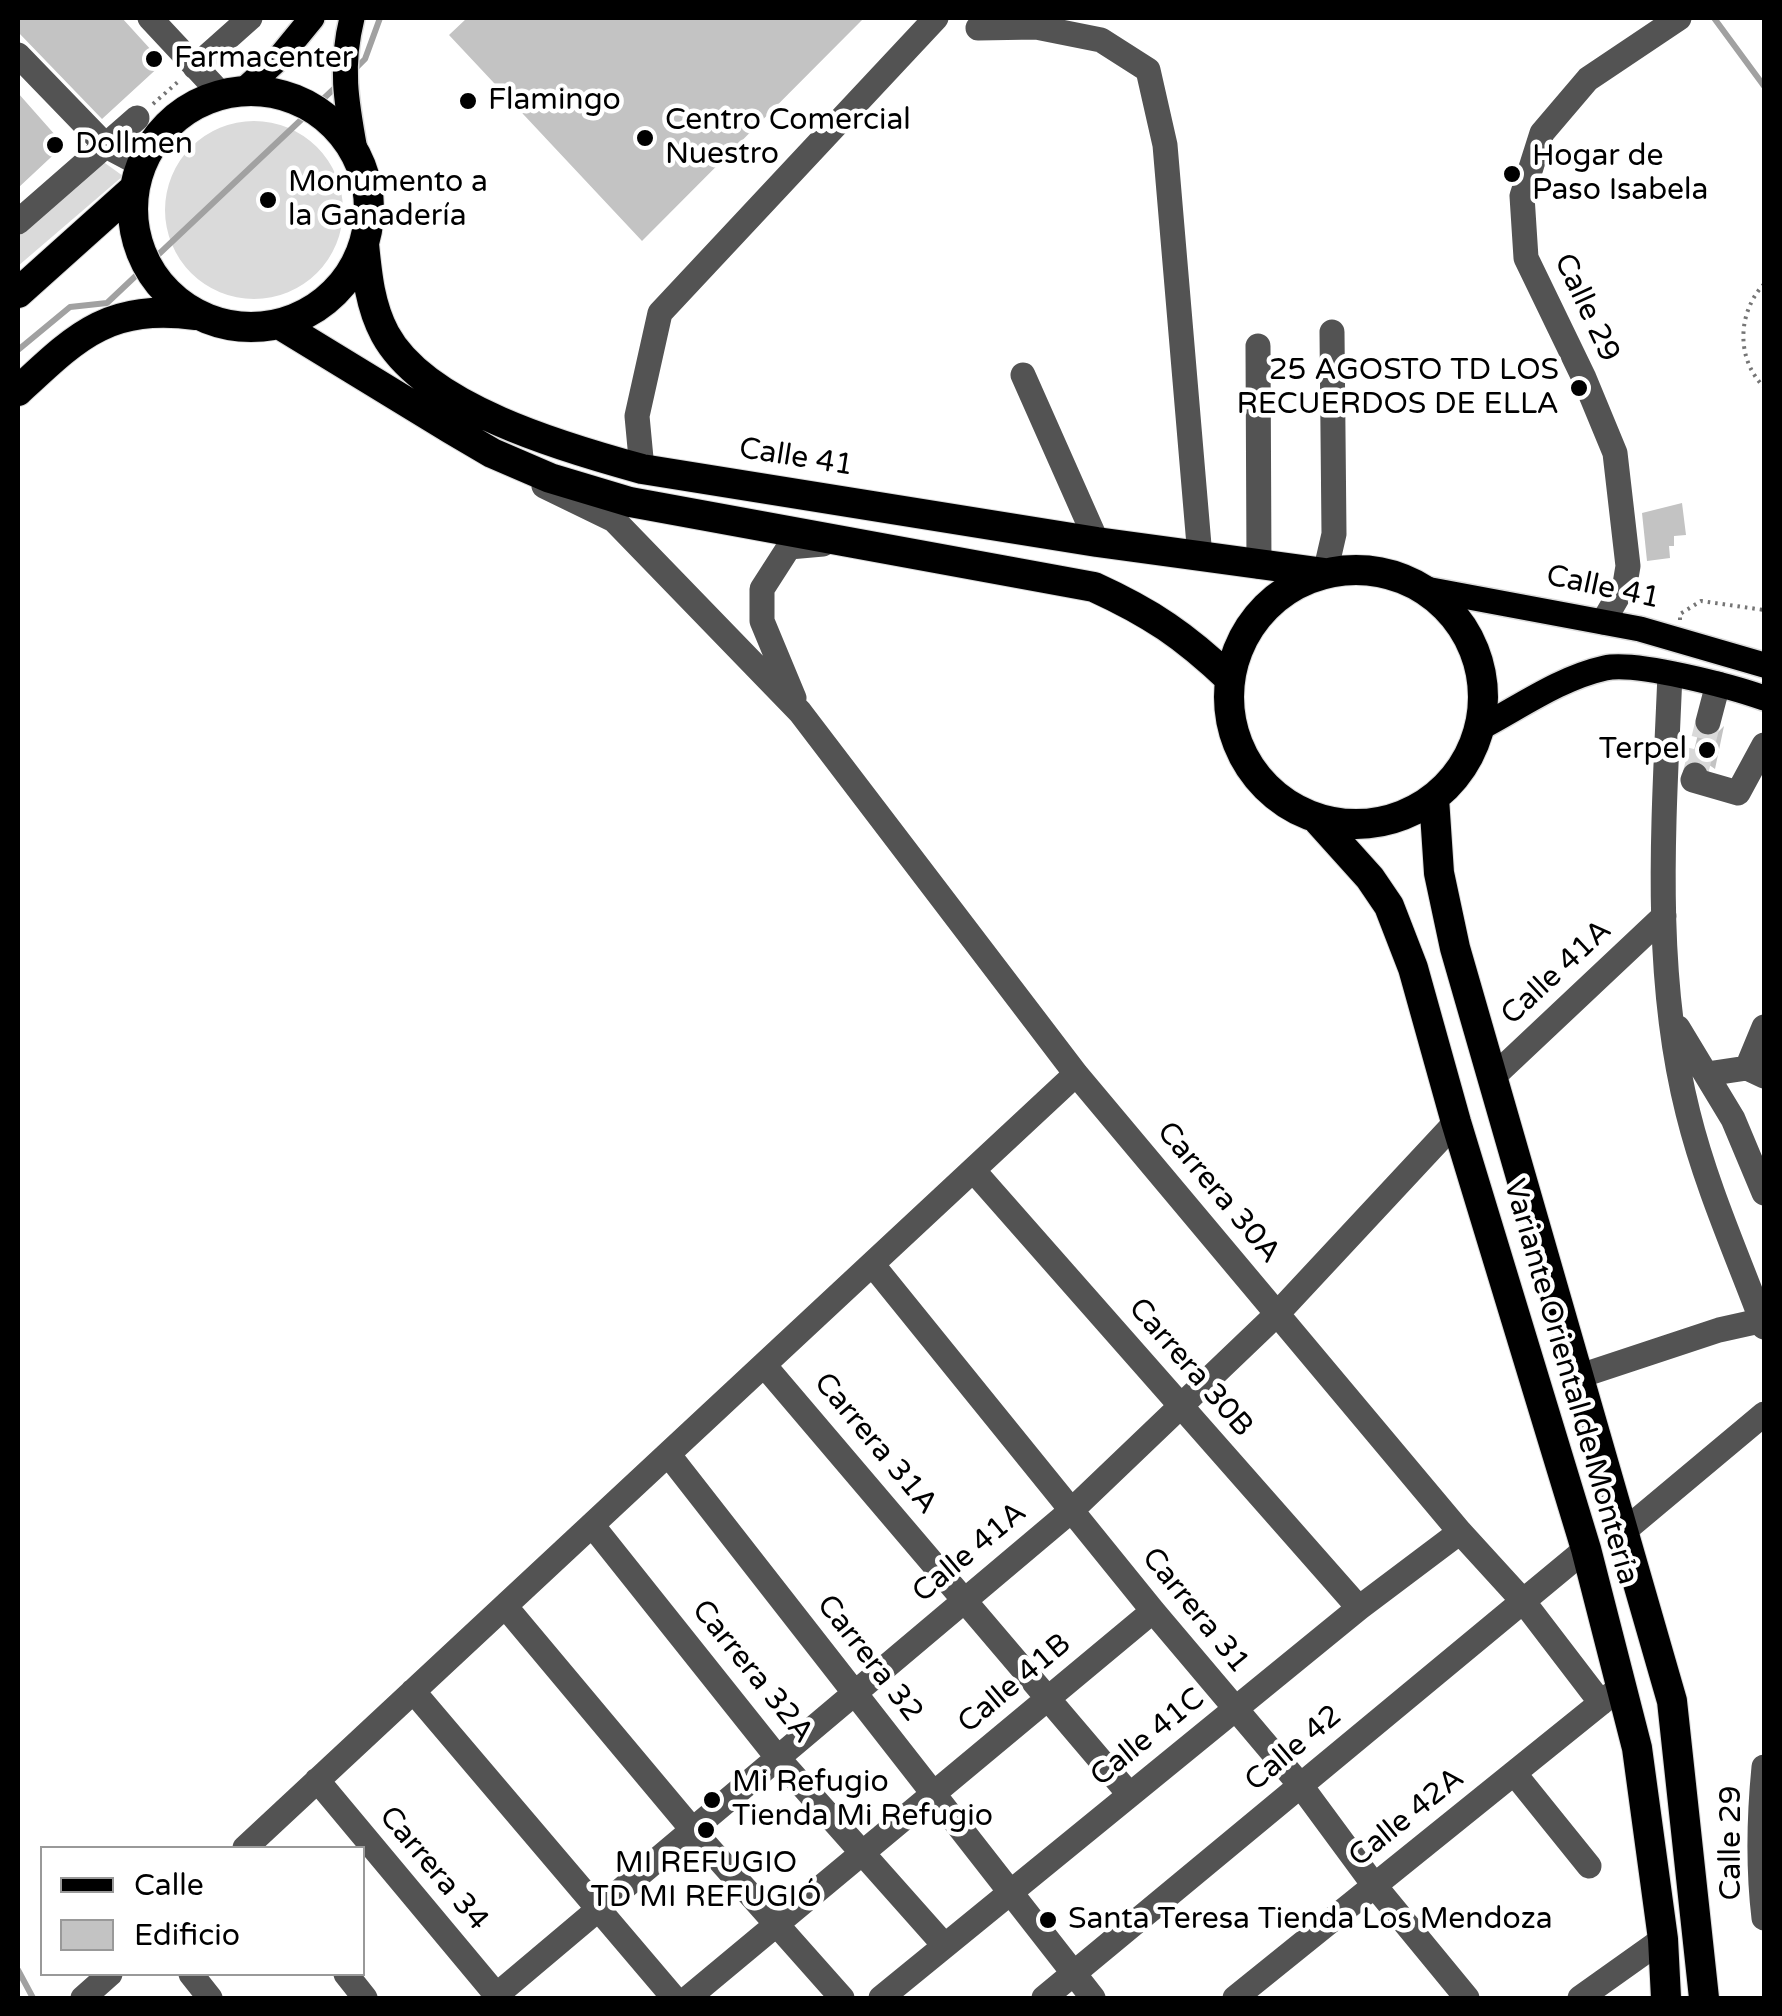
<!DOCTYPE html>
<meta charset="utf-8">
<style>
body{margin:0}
#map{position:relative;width:1782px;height:2016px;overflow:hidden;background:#fff;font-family:"Varela Round",sans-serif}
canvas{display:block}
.frame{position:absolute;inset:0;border:20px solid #000;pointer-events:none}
.legend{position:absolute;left:40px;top:1846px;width:325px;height:130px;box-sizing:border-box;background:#fff;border:2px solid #999;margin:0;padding:12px 18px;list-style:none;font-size:30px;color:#000}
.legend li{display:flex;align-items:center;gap:20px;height:50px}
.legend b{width:50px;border:2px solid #999}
</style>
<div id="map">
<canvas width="1782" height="2016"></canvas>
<div class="frame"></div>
<ul class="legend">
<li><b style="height:12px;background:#000"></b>Calle</li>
<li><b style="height:28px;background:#c3c3c3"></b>Edificio</li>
</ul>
</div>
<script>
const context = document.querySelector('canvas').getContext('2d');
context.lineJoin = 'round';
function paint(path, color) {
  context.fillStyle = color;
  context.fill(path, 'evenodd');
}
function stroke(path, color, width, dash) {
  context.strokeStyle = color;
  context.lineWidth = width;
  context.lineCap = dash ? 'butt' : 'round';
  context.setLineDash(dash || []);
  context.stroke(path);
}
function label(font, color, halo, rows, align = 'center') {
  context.font = font + ' "Varela Round",sans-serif';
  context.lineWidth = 9;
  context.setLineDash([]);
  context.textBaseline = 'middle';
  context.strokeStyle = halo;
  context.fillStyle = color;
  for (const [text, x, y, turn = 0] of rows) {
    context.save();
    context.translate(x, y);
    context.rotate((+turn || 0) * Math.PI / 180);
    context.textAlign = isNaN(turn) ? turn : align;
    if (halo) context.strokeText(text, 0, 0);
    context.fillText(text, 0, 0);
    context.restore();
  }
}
paint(new Path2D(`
 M165 210a89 89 0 1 1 178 0a89 89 0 1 1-178 0Z
 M 98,158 L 123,176 L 18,266 L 18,228 Z`), '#dadada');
stroke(new Path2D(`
 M 1714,18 L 1764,86
 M 355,69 L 365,59 L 380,18
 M 18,350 L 70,307 L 107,303 L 339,84
 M 18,1970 L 33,1998`), '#a1a1a1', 6);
paint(new Path2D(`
 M 18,18 L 122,18 L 163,63 L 102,119 L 18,32 Z
 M 467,18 L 864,18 L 642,241 L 449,35 Z
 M 18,93 L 64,145 L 18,188 Z
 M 1682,503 L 1686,535 L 1674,536 L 1674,546 L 1669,546 L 1670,558 L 1647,561 L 1642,513 Z
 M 1724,726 L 1715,769 L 1702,760 L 1692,759 L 1698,734 L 1713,737 Z`), '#c3c3c3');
stroke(new Path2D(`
 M 1695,775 L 1708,722`), '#d9d9d9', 25, [25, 12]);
const major = new Path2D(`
 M 352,18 C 340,66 346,101 355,150
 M 244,90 L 280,57 L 312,18
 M 1426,589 L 1640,629 L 1764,665
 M 1480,728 C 1520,707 1560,678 1605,668 C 1636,661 1733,687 1764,698`);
const highway = new Path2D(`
 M133 209a118 118 0 1 1 236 0a118 118 0 1 1-236 0Z
 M 364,244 C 367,275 370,306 385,334 C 425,408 565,448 642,469 L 1097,542 L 1325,573
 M 18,293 L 134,189
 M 279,324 L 451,429 L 492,453 L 550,478 L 630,502 L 1094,587 C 1151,613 1185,636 1230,679
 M 18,391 C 78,335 108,304 196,315
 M1229 697a127 127 0 1 1 254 0a127 127 0 1 1-254 0Z
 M 1434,798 L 1439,873 L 1455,948 L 1672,1701 L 1704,1998
 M 1316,818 L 1370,878 L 1389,906 L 1413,968 L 1456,1122 L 1586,1549 L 1637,1748 L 1663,1939 L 1666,1998`);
stroke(major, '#dbdbdb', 28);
stroke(highway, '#dbdbdb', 32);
stroke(new Path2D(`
 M 153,104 L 180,80
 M 1764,284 C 1737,313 1736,359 1764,387
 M 1680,620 L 1680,614 L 1701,601 L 1764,610`), '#757575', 4, [2.5, 5]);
stroke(new Path2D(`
 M 150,18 L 221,94
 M 978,28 L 1036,27 L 1101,40 L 1148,70 L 1165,145 L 1200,557
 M 18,55 L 106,146 L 140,164
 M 195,67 L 250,18
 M 18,222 L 137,118
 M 1258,346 L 1259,566
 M 1023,375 L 1097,542
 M 642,469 L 637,416 L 660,313 L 936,18
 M 544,486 L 614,520 L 800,712 L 1076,1074 L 1460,1532 L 1523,1601 L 1601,1703
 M 1325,573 L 1334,534 L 1332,332
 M 1603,622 L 1625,584 L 1628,566 L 1615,453 L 1584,378 L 1526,258 L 1522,196 L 1542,133 L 1588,79 L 1679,18
 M 1670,674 C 1664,819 1652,971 1688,1113 C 1706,1186 1738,1257 1764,1327
 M 794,698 L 762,621 L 762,589 L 789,547 L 823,544
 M 1708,722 L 1718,684
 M 1695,775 L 1693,780 L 1738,793 L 1764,745
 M 1678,1028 L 1733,1119 L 1764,1193
 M 1747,1068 L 1764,1027
 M 1707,1074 L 1747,1068 L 1764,1076
 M 1493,1077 L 1664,916
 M 973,1170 L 1359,1608
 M 872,1264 L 1153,1611 L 1301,1786 L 1374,1885 L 1467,1998
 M 764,1365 L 1130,1795
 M 1580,1376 L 1719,1330 L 1764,1320
 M 668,1454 L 1093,1998
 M 592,1525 L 777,1757 L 945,1946
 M 1623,1532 L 1764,1414
 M 505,1606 L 691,1828 L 842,1998
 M 413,1691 L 674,1998
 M 1764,1767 C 1759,1818 1758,1868 1764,1918
 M 1514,1773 L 1589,1866
 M 317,1780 L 499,1998
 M 245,1848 L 1076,1074
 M 191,1974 L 210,1998
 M 346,1974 L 365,1998
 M 83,1998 L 110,1974
 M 493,1998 L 1072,1510 L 1277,1314 L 1456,1122
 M 688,1998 L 1153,1611
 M 881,1998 L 1359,1608 L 1460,1532
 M 1044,1998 L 1586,1549
 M 1235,1998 L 1612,1694
 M 1580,1998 L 1663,1939`), '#535353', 25);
stroke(major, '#000', 25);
stroke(highway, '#000', 30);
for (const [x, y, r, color] of [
 [154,59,10,"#000"],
 [468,101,10,"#000"],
 [645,138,10,"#000"],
 [55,145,10,"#000"],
 [1512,174,10,"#000"],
 [268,200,10,"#000"],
 [1579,388,10,"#000"],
 [1707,750,10,"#000"],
 [712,1800,10,"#000"],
 [706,1830,10,"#000"],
 [1048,1920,10,"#000"]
]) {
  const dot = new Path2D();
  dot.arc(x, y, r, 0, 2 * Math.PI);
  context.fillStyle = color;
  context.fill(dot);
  stroke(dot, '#fff', 4);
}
label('30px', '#000', '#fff', [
 ["Farmacenter",174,59],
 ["Flamingo",488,101],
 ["Centro Comercial",665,121],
 ["Nuestro",665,155],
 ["Dollmen",75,145],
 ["Hogar de",1532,157],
 ["Paso Isabela",1532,191],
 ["Monumento a",288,183],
 ["la Ganadería",288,217],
 ["25 AGOSTO TD LOS",1559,371,"right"],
 ["RECUERDOS DE ELLA",1559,405,"right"],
 ["Terpel",1687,750,"right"],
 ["Mi Refugio",732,1783],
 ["Tienda Mi Refugio",732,1817],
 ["MI REFUGIO",706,1864,"center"],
 ["TD MI REFUGIÓ",706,1898,"center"],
 ["Santa Teresa Tienda Los Mendoza",1068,1920]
], 'left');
label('30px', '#000', '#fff', [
 ["Calle 29",1586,308,65],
 ["Calle 41",796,458,9],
 ["Calle 41",1603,588,12],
 ["Calle 41A",1557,973,-43],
 ["Carrera 30A",1218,1193,50],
 ["Carrera 30B",1190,1368,49],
 ["Variante Oriental de Montería",1570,1382,74],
 ["Carrera 31A",875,1444,50],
 ["Calle 41A",970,1553,-40],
 ["Carrera 31",1195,1611,51],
 ["Carrera 32",869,1659,52],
 ["Carrera 32A",752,1672,51],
 ["Calle 41B",1015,1684,-40],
 ["Calle 41C",1148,1738,-39],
 ["Calle 42",1294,1749,-40],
 ["Calle 42A",1407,1818,-39],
 ["Calle 29",1732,1843,-90],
 ["Carrera 34",433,1869,50]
]);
</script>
